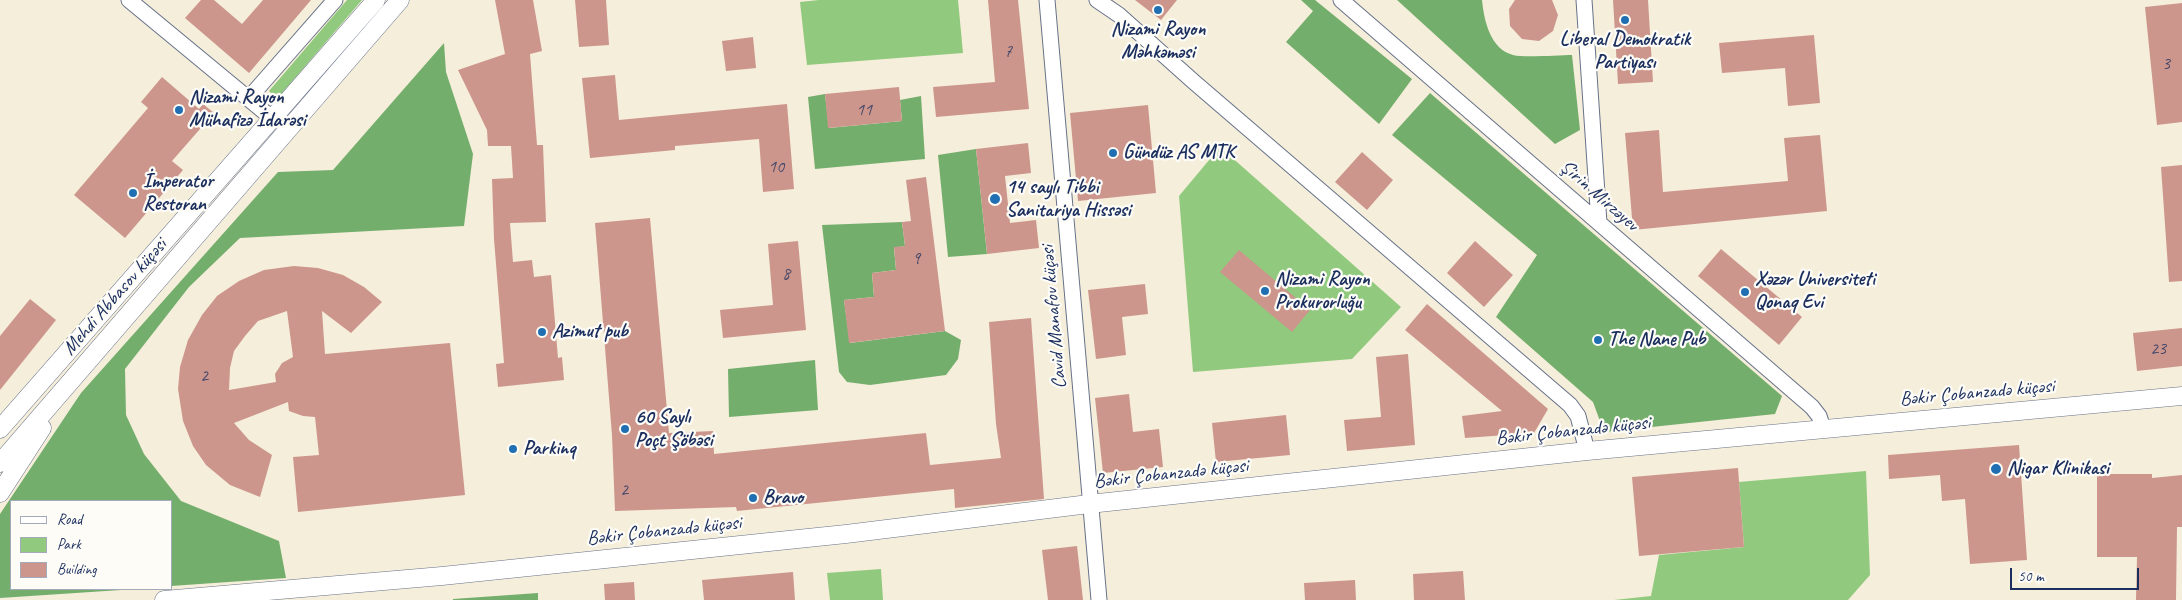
<!DOCTYPE html>
<meta charset="utf-8">
<style>
body{margin:0}
#map{position:relative;width:2182px;height:600px;overflow:hidden;background:#f5eeda;font-family:Caveat,sans-serif}
canvas{display:block}
.legend{position:absolute;left:10px;top:500px;width:162px;height:90px;box-sizing:border-box;background:#fdfcf7;border:1px solid #a3aaba;margin:0;padding:6px 9px;list-style:none;font-size:15px;color:#1b2f5e}
.legend li{display:flex;align-items:center;gap:10px;height:25px}
.legend b{width:25px;border:1px solid #a3aaba}
.scale{position:absolute;left:2010px;top:568px;width:129px;height:22px;box-sizing:border-box;border:2px solid #1b2f5e;border-top:0;padding-left:6px;font-size:15px;line-height:18px;white-space:nowrap;color:#1b2f5e;-webkit-text-stroke:4px #fdfcf7;paint-order:stroke}
</style>
<div id="map">
<canvas width="2182" height="600"></canvas>
<ul class="legend">
<li><b style="height:6px;background:#fff"></b>Road</li>
<li><b style="height:14px;background:#91ca7e"></b>Park</li>
<li><b style="height:14px;background:#cd968c"></b>Building</li>
</ul>
<div class="scale">50 m</div>
</div>
<script>
const context = document.querySelector('canvas').getContext('2d');
context.lineJoin = 'round';
function paint(path, color) {
  context.fillStyle = color;
  context.fill(path, 'evenodd');
}
function stroke(path, color, width, dash) {
  context.strokeStyle = color;
  context.lineWidth = width;
  context.lineCap = dash ? 'butt' : 'round';
  context.setLineDash(dash || []);
  context.stroke(path);
}
function label(font, color, halo, rows, align = 'center') {
  context.font = font + ' Caveat,sans-serif';
  context.lineWidth = 4.5;
  context.setLineDash([]);
  context.textBaseline = 'middle';
  context.strokeStyle = halo;
  context.fillStyle = color;
  for (const [text, x, y, turn = 0] of rows) {
    context.save();
    context.translate(x, y);
    context.rotate((+turn || 0) * Math.PI / 180);
    context.textAlign = isNaN(turn) ? turn : align;
    if (halo) context.strokeText(text, 0, 0);
    context.fillText(text, 0, 0);
    context.restore();
  }
}
paint(new Path2D(`
 M 347,0 L 362,0 L 277,99 L 269,91 Z
 M 819,0 L 958,0 L 963,53 L 807,65 L 800,2 Z
 M 1220,147 L 1401,307 L 1352,359 L 1193,372 L 1179,196 Z
 M 1866,471 L 1870,575 L 1848,600 L 1614,600 L 1651,596 L 1659,555 L 1744,547 L 1739,482 Z
 M 881,569 L 883,600 L 830,600 L 827,573 Z`), '#91ca7e');
paint(new Path2D(`
 M 1301,0 L 1315,0 L 1412,79 L 1379,124 L 1286,42 L 1313,11 Z
 M 1397,0 L 1482,0 C 1484,20 1490,49 1513,55 C 1524,58 1559,55 1572,55 L 1580,130 L 1555,144 Z
 M 444,43 L 446,72 L 473,154 L 464,226 L 240,238 L 189,287 L 125,369 L 126,415 L 144,454 L 181,501 L 279,541 L 286,578 L 171,586 L 171,501 L 11,501 L 11,589 L 136,589 L 0,598 L 0,514 L 81,393 L 278,172 L 333,170 Z
 M 1430,93 L 1782,396 L 1775,414 L 1604,432 L 1593,402 L 1496,317 L 1537,255 L 1392,135 Z
 M 825,94 L 829,128 L 902,121 L 900,100 L 921,96 L 925,159 L 815,169 L 808,97 Z
 M 976,149 L 987,254 L 948,257 L 938,155 Z
 M 902,222 L 905,246 L 894,248 L 896,270 L 872,273 L 874,297 L 844,300 L 850,343 L 945,331 L 961,340 L 958,359 L 946,375 L 870,385 L 847,382 L 839,372 L 822,225 Z
 M 815,360 L 818,410 L 729,417 L 728,369 Z
 M 538,593 L 538,600 L 453,600 L 453,599 Z`), '#74ae6d');
paint(new Path2D(`
 M 201,0 L 214,0 L 242,24 L 263,0 L 311,0 L 249,73 L 185,18 Z
 M 495,0 L 533,0 L 542,51 L 530,54 L 537,145 L 543,145 L 546,222 L 510,223 L 513,262 L 532,260 L 534,277 L 551,275 L 558,358 L 562,357 L 564,380 L 498,387 L 496,364 L 504,363 L 494,239 L 492,179 L 513,178 L 511,146 L 488,146 L 487,130 L 458,70 L 505,54 Z
 M 575,0 L 606,0 L 609,45 L 579,47 Z
 M 988,0 L 1018,0 L 1029,109 L 936,117 L 933,87 L 995,82 Z
 M 1135,0 L 1177,0 L 1161,20 Z
 M 1515,0 L 1552,0 L 1558,15 L 1553,31 L 1539,41 L 1522,39 L 1510,26 L 1509,9 Z
 M 1613,0 L 1648,0 L 1653,82 L 1618,84 Z
 M 2182,3 L 2182,122 L 2157,125 L 2145,7 Z
 M 1814,35 L 1820,103 L 1788,106 L 1785,68 L 1722,73 L 1719,43 Z
 M 753,37 L 756,68 L 726,71 L 722,41 Z
 M 615,75 L 619,120 L 787,104 L 794,189 L 763,192 L 759,139 L 675,146 L 675,150 L 590,158 L 582,78 Z
 M 162,77 L 199,109 L 203,104 L 214,113 L 172,161 L 183,170 L 125,238 L 74,195 L 148,108 L 141,102 Z
 M 899,87 L 902,121 L 828,128 L 825,94 Z
 M 1148,105 L 1156,193 L 1078,201 L 1070,113 Z
 M 1659,130 L 1663,192 L 1788,181 L 1784,138 L 1820,135 L 1827,211 L 1633,230 L 1625,133 Z
 M 1028,143 L 1031,173 L 1005,176 L 1010,223 L 1036,220 L 1039,248 L 987,254 L 976,149 Z
 M 1362,152 L 1393,180 L 1367,210 L 1335,182 Z
 M 2182,165 L 2182,281 L 2169,282 L 2161,167 Z
 M 926,177 L 945,331 L 849,343 L 844,300 L 874,297 L 872,273 L 896,270 L 894,247 L 905,246 L 902,222 L 911,221 L 906,180 Z
 M 650,218 L 669,433 L 713,431 L 714,454 L 926,433 L 930,465 L 1001,458 L 996,424 L 989,322 L 1031,318 L 1044,499 L 955,508 L 954,489 L 737,511 L 736,507 L 615,511 L 612,435 L 595,223 Z
 M 798,241 L 806,330 L 723,338 L 720,310 L 773,305 L 768,244 Z
 M 1475,241 L 1513,275 L 1484,307 L 1447,273 Z
 M 1721,249 L 1802,317 L 1779,345 L 1698,276 Z
 M 1239,250 L 1310,310 L 1292,332 L 1220,272 Z
 M 294,266 L 318,268 L 343,275 L 364,287 L 382,302 L 351,333 L 322,311 L 325,354 L 450,343 L 465,495 L 298,512 L 293,457 L 319,455 L 315,417 L 303,416 L 289,411 L 288,402 L 234,423 L 249,440 L 272,455 L 260,497 L 230,485 L 206,465 L 193,446 L 183,421 L 178,389 L 180,367 L 188,340 L 202,315 L 217,296 L 239,281 L 264,270 ZM 287,311 L 293,357 L 282,363 L 275,374 L 276,382 L 229,390 L 230,368 L 234,351 L 245,336 L 258,321 Z
 M 1145,284 L 1148,314 L 1122,317 L 1126,355 L 1096,359 L 1088,290 Z
 M 30,299 L 56,320 L 0,390 L 0,336 Z
 M 1427,304 L 1548,409 L 1534,433 L 1465,438 L 1462,416 L 1502,411 L 1405,330 Z
 M 2182,328 L 2182,366 L 2137,371 L 2133,333 Z
 M 1408,354 L 1415,445 L 1347,451 L 1344,420 L 1381,417 L 1376,357 Z
 M 1129,394 L 1133,432 L 1159,429 L 1163,467 L 1103,473 L 1095,398 Z
 M 1286,415 L 1290,455 L 1216,462 L 1212,423 Z
 M 2019,445 L 2027,560 L 1970,564 L 1965,499 L 1942,501 L 1940,475 L 1889,479 L 1888,455 Z
 M 1738,468 L 1744,547 L 1639,556 L 1632,477 Z
 M 2097,474 L 2152,474 L 2152,478 L 2182,475 L 2182,527 L 2177,527 L 2176,600 L 2136,600 L 2137,557 L 2097,557 Z
 M 1077,546 L 1083,600 L 1048,600 L 1042,550 Z
 M 1463,571 L 1465,600 L 1414,600 L 1413,574 Z
 M 793,572 L 795,600 L 704,600 L 702,580 Z
 M 1355,580 L 1356,600 L 1305,600 L 1304,583 Z
 M 634,582 L 635,600 L 605,600 L 604,584 Z`), '#cd968c');
const minor = new Path2D(`
 M 129,0 L 273,119
 M 1047,0 L 1099,600
 M 1097,0 L 1119,15 L 1194,82 L 1570,405 L 1578,416 L 1587,451
 M 1341,0 L 1812,407 L 1819,416 L 1823,428
 M 1584,0 L 1599,223
 M 249,98 L 335,0`);
const tertiary = new Path2D(`
 M 0,429 L 376,0
 M 0,463 L 400,0
 M 0,493 L 42,428
 M 164,600 L 442,576 L 846,534 L 1089,504 L 1587,451 L 2182,396`);
stroke(minor, '#677289', 17);
stroke(tertiary, '#677289', 19);
stroke(minor, '#fff', 15);
stroke(tertiary, '#fff', 18);
for (const [x, y, r, color] of [
 [1158,10,5,"#1f6fb2"],
 [1625,20,5,"#1f6fb2"],
 [179,110,5,"#1f6fb2"],
 [1113,153,5,"#1f6fb2"],
 [133,193,5,"#1f6fb2"],
 [995,199,6,"#1f6fb2"],
 [1265,291,5,"#1f6fb2"],
 [1745,292,5,"#1f6fb2"],
 [542,332,5,"#1f6fb2"],
 [1598,340,5,"#1f6fb2"],
 [625,429,5,"#1f6fb2"],
 [513,449,5,"#1f6fb2"],
 [1996,469,6,"#1f6fb2"],
 [753,498,5,"#1f6fb2"]
]) {
  const dot = new Path2D();
  dot.arc(x, y, r, 0, 2 * Math.PI);
  context.fillStyle = color;
  context.fill(dot);
  stroke(dot, '#fdfcf7', 2);
}
label('18px', '#48496a', null, [
 ["7",1008,52],
 ["3",2166,64],
 ["11",864,110],
 ["10",776,167],
 ["9",916,259],
 ["8",786,274],
 ["23",2158,349],
 ["2",204,376],
 ["2",624,490]
]);
label('bold 20px', '#1b2f5e', '#fdfcf7', [
 ["Nizami Rayon",1158,30,"center"],
 ["Məhkəməsi",1158,53,"center"],
 ["Liberal Demokratik",1625,40,"center"],
 ["Partiyası",1625,63,"center"],
 ["Nizami Rayon",189,98],
 ["Mühafizə İdarəsi",189,121],
 ["Gündüz AS MTK",1123,153],
 ["İmperator",143,182],
 ["Restoran",143,205],
 ["14 saylı Tibbi",1006,188],
 ["Sanitariya Hissəsi",1006,211],
 ["Nizami Rayon",1275,280],
 ["Prokurorluğu",1275,303],
 ["Xəzər Universiteti",1755,280],
 ["Qonaq Evi",1755,303],
 ["Azimut pub",552,332],
 ["The Nane Pub",1608,340],
 ["60 Saylı",635,418],
 ["Poçt Şöbəsi",635,441],
 ["Parkinq",523,449],
 ["Nigar Klinikasi",2007,469],
 ["Bravo",763,498]
], 'left');
label('20px', '#1b2f5e', '#fdfcf7', [
 ["Şirin Mirzəyev",1599,196,41],
 ["Mehdi Abbasov küçəsi",115,297,-49],
 ["Cavid Manafov küçəsi",1054,317,-95],
 ["Bəkir Çobanzadə küçəsi",1977,393,-5],
 ["Bəkir Çobanzadə küçəsi",1573,431,-6],
 ["Bəkir Çobanzadə küçəsi",1171,474,-6],
 ["Bəkir Çobanzadə küçəsi",664,531,-6]
]);
</script>
